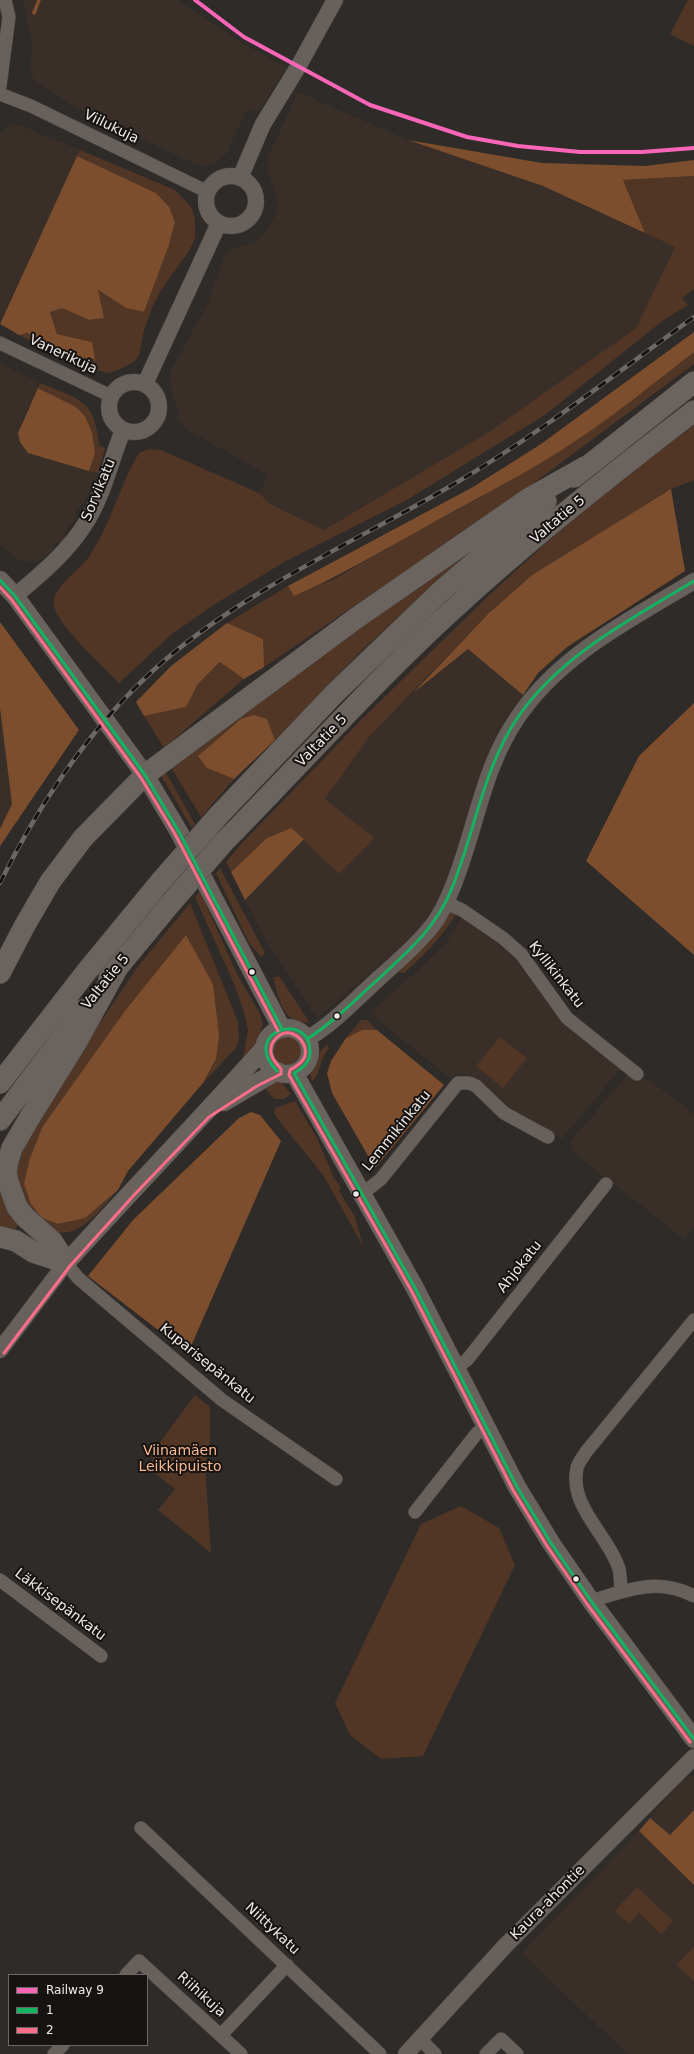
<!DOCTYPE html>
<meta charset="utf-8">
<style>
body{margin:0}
#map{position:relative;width:694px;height:2054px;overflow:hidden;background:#2e2b29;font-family:"DejaVu Sans",sans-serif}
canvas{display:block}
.legend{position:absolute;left:8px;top:1974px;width:140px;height:72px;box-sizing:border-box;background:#161312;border:1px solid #6d6968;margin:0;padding:5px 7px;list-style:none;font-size:12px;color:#efeae8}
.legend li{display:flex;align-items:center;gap:8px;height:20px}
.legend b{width:20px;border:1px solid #6d6968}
</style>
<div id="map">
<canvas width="694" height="2054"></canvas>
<ul class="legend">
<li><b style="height:5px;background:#fa66b7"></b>Railway 9</li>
<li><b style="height:5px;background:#13b361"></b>1</li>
<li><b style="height:5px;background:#fb6d88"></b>2</li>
</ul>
</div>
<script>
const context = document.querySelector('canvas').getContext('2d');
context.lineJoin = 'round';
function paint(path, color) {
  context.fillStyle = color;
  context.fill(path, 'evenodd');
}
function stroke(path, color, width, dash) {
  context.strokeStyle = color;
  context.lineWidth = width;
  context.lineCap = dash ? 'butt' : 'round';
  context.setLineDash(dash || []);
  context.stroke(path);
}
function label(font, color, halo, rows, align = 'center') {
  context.font = font + ' "DejaVu Sans",sans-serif';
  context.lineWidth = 4;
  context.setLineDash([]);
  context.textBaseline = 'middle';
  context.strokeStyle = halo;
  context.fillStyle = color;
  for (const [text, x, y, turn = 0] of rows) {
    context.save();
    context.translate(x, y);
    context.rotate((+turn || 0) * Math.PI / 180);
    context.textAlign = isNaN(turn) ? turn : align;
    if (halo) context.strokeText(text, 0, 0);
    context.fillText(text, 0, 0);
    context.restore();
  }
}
paint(new Path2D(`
 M 23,0 L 177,0 L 249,47 L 287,67 L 258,112 L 247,109 L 227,153 L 217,162 L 206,166 L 195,164 L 77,108 L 35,81 L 30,72 L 32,44 Z
 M 298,92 L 408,140 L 543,186 L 675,247 L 636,328 L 489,432 L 324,530 L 270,504 L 259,493 L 268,475 L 186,429 L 177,419 L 179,412 L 174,401 L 170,383 L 171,370 L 206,307 L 224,256 L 231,250 L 254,242 L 263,235 L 276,214 L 278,202 L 268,172 L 268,157 Z
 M 17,124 L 80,150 L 0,322 L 0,134 L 10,125 Z
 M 0,363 L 41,383 L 21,423 L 89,471 L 98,473 L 84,503 L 76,509 L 74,522 L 65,531 L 65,537 L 60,542 L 54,543 L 51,551 L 38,561 L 19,561 L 0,545 Z
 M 468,649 L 523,695 L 506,720 L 478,781 L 451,872 L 437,905 L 425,922 L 403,945 L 317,1018 L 269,946 L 245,900 L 304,839 L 339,874 L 375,838 L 325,799 L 369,737 L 413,693 Z
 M 0,708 L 12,804 L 0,829 Z
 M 462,916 L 487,933 L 515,959 L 565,1026 L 620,1069 L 562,1139 L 511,1111 L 471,1076 L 461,1074 L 450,1078 L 370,1013 L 429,960 L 447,942 Z
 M 627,1075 L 651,1081 L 694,1114 L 694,1227 L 684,1239 L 573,1152 L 571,1147 L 571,1141 L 580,1130 Z
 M 694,1775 L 694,1810 L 670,1835 L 650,1818 L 682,1780 Z
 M 639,1831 L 694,1885 L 694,2054 L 627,2054 L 522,1953 Z`), '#392f28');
paint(new Path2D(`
 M 688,0 L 694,0 L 694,46 L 670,34 Z
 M 80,150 L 175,190 L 191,207 L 195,219 L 195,238 L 189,251 L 161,290 L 152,308 L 144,330 L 140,352 L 136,360 L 125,367 L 110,373 L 85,368 L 19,335 L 27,333 L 76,357 L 92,342 L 57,334 L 50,311 L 62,308 L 89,320 L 104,318 L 97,290 L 126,308 L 144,312 L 169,245 L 175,222 L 156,193 L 77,156 Z
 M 694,176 L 694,289 L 682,298 L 688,305 L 665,319 L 545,415 L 405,501 L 286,561 L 215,604 L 172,634 L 119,683 C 104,667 57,625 54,606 C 51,588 78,572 88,558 C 111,525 119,486 139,453 L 149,449 L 161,450 L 259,493 L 270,504 L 324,530 L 489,432 L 636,328 L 675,247 L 645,233 L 623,180 Z
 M 694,352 L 694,364 L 511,500 L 264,667 L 262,639 L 227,623 L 288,586 L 294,596 L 334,579 L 421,529 L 508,482 L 652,385 Z
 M 41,383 C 80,400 95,399 99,445 L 105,448 L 98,473 L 89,471 L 95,452 L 85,416 L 76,407 L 38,388 Z
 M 694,425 L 694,480 L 671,489 L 532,575 L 488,614 L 369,737 L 325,799 L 375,838 L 339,874 L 291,828 L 267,838 L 231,872 L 226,862 L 242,843 L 361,720 L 485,599 L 544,545 L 603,494 Z
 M 489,537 L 416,600 L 359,653 L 275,740 L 267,719 L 207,768 L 234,779 L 201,817 L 171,767 L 226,721 Z
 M 221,662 L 244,679 L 164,748 L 144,716 L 186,707 L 198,684 Z
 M 165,771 L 195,824 L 192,828 L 163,779 L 162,776 Z
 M 220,868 L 265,953 L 261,957 L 249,943 L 216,873 Z
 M 200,891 L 237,974 L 260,1014 L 263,1024 L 255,1047 L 243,1059 L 248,1030 L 244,1012 L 235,986 L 195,897 Z
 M 190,903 L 238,1022 L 239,1040 L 235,1049 L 203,1083 L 216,1059 L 213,984 L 186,935 L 43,1126 L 31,1204 L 42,1218 L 58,1224 L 85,1218 L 118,1190 C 98,1212 71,1252 39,1222 C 29,1213 22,1198 14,1187 L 20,1147 L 40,1111 L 139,965 Z
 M 452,911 L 456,914 C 441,938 425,955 404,973 L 401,973 L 399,970 L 449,913 Z
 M 279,976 L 310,1023 C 280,1021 281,1002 273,978 Z
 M 361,1020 L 367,1020 L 377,1030 L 362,1030 L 346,1038 Z
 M271 1050a15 15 0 1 1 30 0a15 15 0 1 1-30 0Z
 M 500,1037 L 527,1058 L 503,1088 L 476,1066 Z
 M 327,1044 L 329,1048 C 319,1059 321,1073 312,1082 C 307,1066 316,1056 327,1044 Z
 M 277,1080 L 282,1083 L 291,1094 L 284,1099 L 274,1099 L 261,1083 Z
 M 295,1101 L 317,1138 L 334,1178 L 341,1187 L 339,1191 L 355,1217 L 363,1246 L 323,1175 L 277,1118 L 274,1112 L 275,1108 Z
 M 0,1176 L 20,1222 L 13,1232 L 0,1229 Z
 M 195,1395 L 210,1407 L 210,1445 L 205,1465 L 211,1553 L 158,1510 L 175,1489 L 150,1469 L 155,1449 Z
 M 461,1506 L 499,1528 L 515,1565 L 423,1756 L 381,1759 L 350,1735 L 335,1703 L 421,1524 Z
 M 637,1887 L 673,1921 L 661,1934 L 639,1913 L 629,1924 L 615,1911 Z
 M 694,1946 L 694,1981 L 677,1965 Z`), '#513625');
paint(new Path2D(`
 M 408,140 L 542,163 L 645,166 L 694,160 L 694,176 L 623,180 L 645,233 L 543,186 Z
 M 77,156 L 156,193 L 169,207 L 175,222 L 169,245 L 144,312 L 126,308 L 98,290 L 104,318 L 89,320 L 62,308 L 50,312 L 57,334 L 92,342 L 95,359 L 76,357 L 27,333 L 19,335 L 0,324 Z
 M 694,332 L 694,352 C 651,386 607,421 560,451 C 515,480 467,503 420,530 C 378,553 338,577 294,596 L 288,586 L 473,487 L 541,444 Z
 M 38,388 L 76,407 L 85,416 L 92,433 L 95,453 L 89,471 L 28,453 L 20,442 L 18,433 Z
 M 671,489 L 685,571 L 567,647 L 538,673 L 523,695 L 468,649 L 413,693 L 488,614 L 532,575 Z
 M 0,622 L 79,730 L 0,846 L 0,829 L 12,804 L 0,708 Z
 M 227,623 L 263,639 L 264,667 L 244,679 L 220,662 L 198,684 L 186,707 L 144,716 L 136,702 L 171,666 Z
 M 694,703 L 694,955 L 586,861 L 639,756 Z
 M 254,715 L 267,719 L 275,740 L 234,779 L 207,768 L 198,756 L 241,719 Z
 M 291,828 L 304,839 L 245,900 L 231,872 L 267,838 Z
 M 186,935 L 213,984 L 219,1035 L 216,1059 L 203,1083 L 128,1171 L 118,1190 L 85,1218 L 58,1224 L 42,1218 L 31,1204 L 24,1184 L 30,1158 L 43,1126 L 125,1011 Z
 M 362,1030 L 377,1030 L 444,1085 L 375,1168 L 332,1093 L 327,1073 L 331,1061 L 346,1038 Z
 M 251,1112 L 260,1115 L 281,1141 L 188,1353 L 88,1276 L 133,1220 L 239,1118 Z
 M 694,1810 L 694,1885 L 639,1831 L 650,1818 L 670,1835 Z`), '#7d4e2d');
stroke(new Path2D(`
 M 34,13 L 39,0`), '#814f2e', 3.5);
const minor = new Path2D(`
 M 0,86 L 9,17 L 5,0
 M 0,94 L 31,106 L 208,192
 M 0,343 L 111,396
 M 446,903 L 462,910 L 503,938 L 521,954 L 567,1018 L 637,1074
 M 362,1194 L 381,1179 L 458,1083 L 469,1083 L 476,1086 L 504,1113 L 548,1137
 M 66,1263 L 78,1278 L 222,1400 L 336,1479
 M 457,1367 L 467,1360 L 606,1184
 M 415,1512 L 477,1433 L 487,1427
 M 0,1580 L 101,1656
 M 621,1590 C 620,1582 621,1573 618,1566 C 606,1533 569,1506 577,1468 C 578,1463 583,1457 586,1452 L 694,1320
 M 591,1601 C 627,1590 657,1577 694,1596
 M 141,1828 L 380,2054
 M 126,1975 L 139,1961 L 241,2054
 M 221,2035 L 287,1965
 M 420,2039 L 435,2054
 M 54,2054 L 63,2045
 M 486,2054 L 501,2039 L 517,2054`);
const tertiary = new Path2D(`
 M206 201a25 25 0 1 1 50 0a25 25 0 1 1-50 0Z
 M 240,178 L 263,124 L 298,67 L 335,0
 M109 407a25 25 0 1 1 50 0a25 25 0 1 1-50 0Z
 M 145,384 L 219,223
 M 15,596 C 41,574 69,551 87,521 C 104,493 111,460 123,430
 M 307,1039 C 334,1023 355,1000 378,979 C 398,961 422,941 437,919 C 447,903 454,885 460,867 C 478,816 486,763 518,717 C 560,654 632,619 694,581
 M 0,1350 L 66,1263
 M 406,2054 L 505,1946 L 694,1757`);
const secondary = new Path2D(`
 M 0,580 L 15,596 L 145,775 L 179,832 L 282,1029
 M264 1051a23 23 0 1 1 46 0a23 23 0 1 1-46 0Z
 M 294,1073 L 415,1288 L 517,1487 L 551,1543 L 591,1601 L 694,1739
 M 224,1102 L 277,1071
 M 66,1263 C 132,1190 200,1120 265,1047`);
const trunk = new Path2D(`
 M 574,477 L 694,382
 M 218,816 L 335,693 L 440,592 L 546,501
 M 223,843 C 284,781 342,717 404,656 C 493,568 595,487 694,411
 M 0,973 L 25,925 L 50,882 L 83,838 L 145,775 L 355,619 L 528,499 L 585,467
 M 109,978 L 170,904
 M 0,1083 L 87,971 L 161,881
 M 0,1120 L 83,1010
 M 0,1237 L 16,1241 L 33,1252 L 66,1263
 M 66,1263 L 52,1241 L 25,1217 L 17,1207 L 8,1182 L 6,1172 L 8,1161 L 12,1148 L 30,1117 L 76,1043 L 118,967`);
stroke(minor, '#484645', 14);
stroke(tertiary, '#484645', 17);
stroke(secondary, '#484645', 19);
stroke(trunk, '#484645', 22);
stroke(minor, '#67605b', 13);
stroke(tertiary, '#67605b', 16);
stroke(secondary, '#6a625d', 18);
stroke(trunk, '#6b645e', 21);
const rail = new Path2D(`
 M 0,883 C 41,800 94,721 165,660 C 251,587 357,541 454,484 C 538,435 615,374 694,317`);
stroke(rail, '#6e6865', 4.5);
stroke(rail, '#161312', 3, [9]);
const trunkBridge = new Path2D(`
 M 161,881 L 218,816
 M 170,904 L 223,843`);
stroke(trunkBridge, '#484645', 22, []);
stroke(trunkBridge, '#6b645e', 21);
stroke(new Path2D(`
 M 0,580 L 15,596 L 145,775 L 179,832 L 282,1029
 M 307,1039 C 332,1023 352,1003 374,983 C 405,954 436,929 452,888 C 475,832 483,768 518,717 C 561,655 631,619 694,581
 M 277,1071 C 239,1031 311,1010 310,1052 C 310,1062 302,1069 294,1073 L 415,1288 L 517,1487 L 551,1543 L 591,1601 L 694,1739`), '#13b361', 3);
stroke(new Path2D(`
 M 0,587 L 11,599 L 141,778 L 175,834 L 278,1031
 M 4,1353 L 70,1266 L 135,1194 L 209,1117 L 257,1086 L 281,1074 L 281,1069 C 277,1064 272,1060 271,1053 C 269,1042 281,1029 293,1034 C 303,1038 309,1051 303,1060 C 299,1065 295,1067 290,1070 L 289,1075 L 411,1290 L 513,1490 L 547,1546 L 587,1604 L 690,1742`), '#fb6d88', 3);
stroke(new Path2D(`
 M 195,0 L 244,37 L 370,105 L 467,137 L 518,146 L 580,152 L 642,152 L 694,148`), '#fa66b7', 4);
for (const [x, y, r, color] of [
 [252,972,3.5,"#efeae8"],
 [337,1016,3.5,"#efeae8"],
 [356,1194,3.5,"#efeae8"],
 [576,1579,3.5,"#efeae8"]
]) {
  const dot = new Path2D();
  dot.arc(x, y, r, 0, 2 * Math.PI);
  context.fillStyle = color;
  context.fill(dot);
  stroke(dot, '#161312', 1.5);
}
label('14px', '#efeae8', '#161312', [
 ["Viilukuja",111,127,26],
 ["Vanerikuja",63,355,25],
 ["Sorvikatu",99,490,-67],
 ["Valtatie 5",558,520,-40],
 ["Valtatie 5",322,741,-46],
 ["Kyllikinkatu",556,975,52],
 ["Valtatie 5",106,982,-51],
 ["Lemmikinkatu",397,1131,-51],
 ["Ahjokatu",520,1267,-52],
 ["Kuparisepänkatu",207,1364,39],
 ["Läkkisepänkatu",60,1605,37],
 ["Kaura-ahontie",548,1903,-45],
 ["Niittykatu",272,1929,43],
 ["Riihikuja",201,1995,42]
]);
label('14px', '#fab88e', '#161312', [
 ["Viinamäen",180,1451],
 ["Leikkipuisto",180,1467]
]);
</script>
